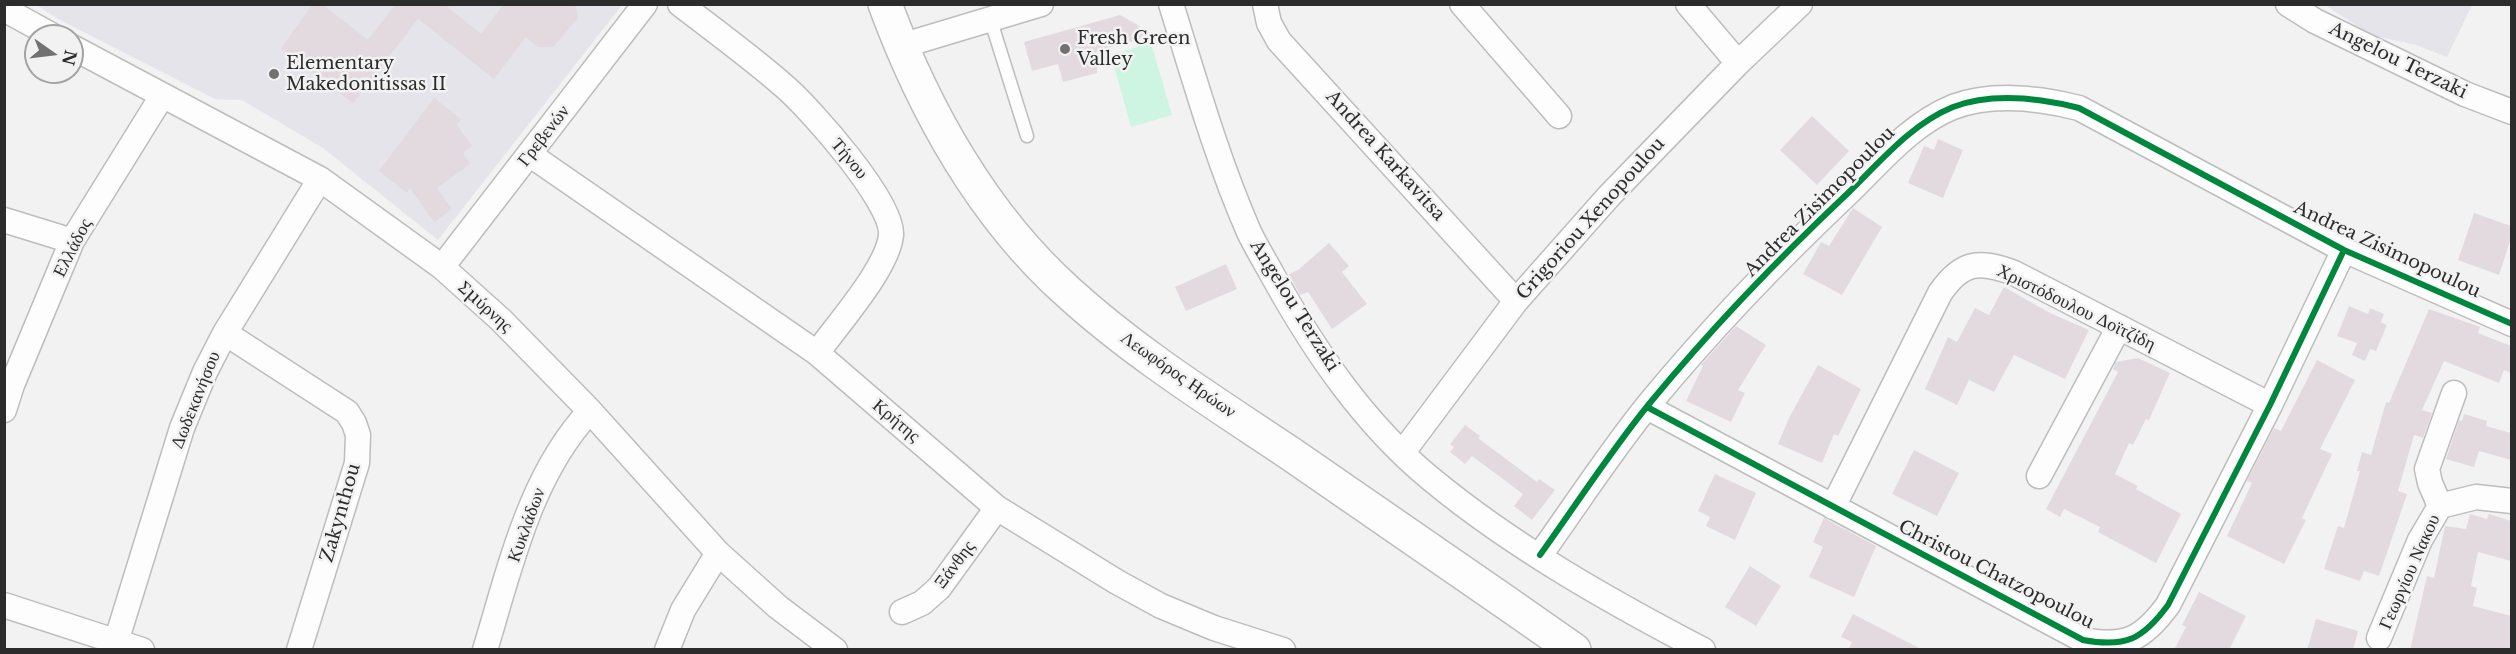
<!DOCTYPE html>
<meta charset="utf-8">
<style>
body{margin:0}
#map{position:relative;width:2516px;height:654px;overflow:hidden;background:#f2f2f3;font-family:"Libre Baskerville",serif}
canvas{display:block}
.frame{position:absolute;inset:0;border:6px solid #2c2c2c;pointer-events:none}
.north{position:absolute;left:24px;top:24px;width:60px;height:60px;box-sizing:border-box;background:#f2f2f3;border:2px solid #a3a3a3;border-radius:50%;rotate:104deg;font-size:16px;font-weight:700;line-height:24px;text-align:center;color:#2c2c2c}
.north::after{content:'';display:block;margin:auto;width:21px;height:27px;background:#717172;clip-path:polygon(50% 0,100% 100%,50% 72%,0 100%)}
</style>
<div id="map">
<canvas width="2516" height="654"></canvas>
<div class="frame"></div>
<div class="north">N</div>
</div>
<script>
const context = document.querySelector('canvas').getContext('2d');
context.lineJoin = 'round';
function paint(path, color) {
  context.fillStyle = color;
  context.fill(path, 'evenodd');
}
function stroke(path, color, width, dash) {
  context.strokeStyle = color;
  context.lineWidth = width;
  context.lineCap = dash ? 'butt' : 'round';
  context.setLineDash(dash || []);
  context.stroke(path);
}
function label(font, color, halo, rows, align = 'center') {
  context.font = font + ' "Libre Baskerville",serif';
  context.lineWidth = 5;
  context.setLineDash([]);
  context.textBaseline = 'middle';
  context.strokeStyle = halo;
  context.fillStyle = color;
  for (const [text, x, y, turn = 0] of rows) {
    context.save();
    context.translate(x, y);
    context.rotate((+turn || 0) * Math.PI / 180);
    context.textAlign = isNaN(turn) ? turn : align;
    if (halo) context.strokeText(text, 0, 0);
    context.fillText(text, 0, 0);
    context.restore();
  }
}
paint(new Path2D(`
 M 37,5 L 622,5 L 438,240 L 323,148 L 242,100 L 215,99 L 58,19 Z
 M 2325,5 L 2472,5 L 2447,57 L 2416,45 L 2371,35 Z`), '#e4e4ea');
paint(new Path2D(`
 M 1151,43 L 1172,115 L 1131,127 L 1111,55 Z`), '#cdf5e2');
paint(new Path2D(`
 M 313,4 L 322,4 L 368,40 L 396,4 L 444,4 L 481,34 L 504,4 L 575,4 L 578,18 L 553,47 L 538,47 L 526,37 L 494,79 L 418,19 L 353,103 L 281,48 Z
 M 1120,15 L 1138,25 L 1148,37 L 1097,51 L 1097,73 L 1063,82 L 1058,64 L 1032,71 L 1024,42 Z
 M 434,98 L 461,119 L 457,125 L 472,146 L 463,153 L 470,164 L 437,188 L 452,209 L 434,222 L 410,188 L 407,193 L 379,171 Z
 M 1812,116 L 1849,151 L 1817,185 L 1780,150 Z
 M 1938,139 L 1963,150 L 1943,198 L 1908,183 L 1924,146 L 1934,150 Z
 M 1853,208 L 1882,227 L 1842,295 L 1803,274 L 1821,242 L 1829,246 Z
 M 2474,213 L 2511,226 L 2511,238 L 2499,275 L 2458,260 Z
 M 1329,243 L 1349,266 L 1342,272 L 1367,304 L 1332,329 L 1308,292 L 1300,295 L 1289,274 L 1298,270 Z
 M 1226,264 L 1237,289 L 1186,311 L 1175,287 Z
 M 2004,287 L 2050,313 L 2089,330 L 2065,379 L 2014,355 L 1994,392 L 1969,380 L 1957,405 L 1925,389 L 1948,337 L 1957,342 L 1975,308 L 1989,315 Z
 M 2349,306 L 2368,314 L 2370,308 L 2384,314 L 2381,322 L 2387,325 L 2376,351 L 2370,349 L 2365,361 L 2352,355 L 2357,343 L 2337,336 Z
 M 2429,309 L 2480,327 L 2478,333 L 2511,346 L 2511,373 L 2504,370 L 2499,383 L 2444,361 L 2422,410 L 2432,413 L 2423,438 L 2414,435 L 2398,491 L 2407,494 L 2379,576 L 2364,571 L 2360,581 L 2324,569 L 2338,526 L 2344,528 L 2360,471 L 2357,471 L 2362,452 L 2371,455 L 2386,402 L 2389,403 Z
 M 1736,326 L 1766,345 L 1738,390 L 1745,393 L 1731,422 L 1686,401 L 1703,366 L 1701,365 Z
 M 2138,358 L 2170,373 L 2149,420 L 2146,419 L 2133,445 L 2129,443 L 2115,474 L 2138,486 L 2136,489 L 2181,514 L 2156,563 L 2098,532 L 2100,527 L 2064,509 L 2060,517 L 2046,509 L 2118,372 L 2113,369 L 2116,362 Z
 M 2317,360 L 2355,380 L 2320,449 L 2332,454 L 2302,518 L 2306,520 L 2284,564 L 2227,536 L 2252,483 L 2247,481 L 2274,428 L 2281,431 Z
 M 1818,365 L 1861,389 L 1838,436 L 1834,434 L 1822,463 L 1778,444 L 1790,416 Z
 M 2464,414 L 2487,421 L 2486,426 L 2511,433 L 2511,460 L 2479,451 L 2474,467 L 2446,459 L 2459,420 L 2462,421 Z
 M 1465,425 L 1480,436 L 1478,438 L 1537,482 L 1539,479 L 1555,490 L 1532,520 L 1514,506 L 1523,494 L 1472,456 L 1465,464 L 1450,452 L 1454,447 L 1450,444 Z
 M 1914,450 L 1959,473 L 1937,516 L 1892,494 Z
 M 1715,474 L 1756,493 L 1735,540 L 1706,526 L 1710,517 L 1698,511 Z
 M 2470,514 L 2487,519 L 2489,514 L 2511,521 L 2511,561 L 2478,552 L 2471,586 L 2477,588 L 2473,606 L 2511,616 L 2511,650 L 2410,650 L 2427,576 L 2434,578 L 2445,526 L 2466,529 Z
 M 1824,518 L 1876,546 L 1854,597 L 1809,577 L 1823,547 L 1813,542 Z
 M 1750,566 L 1781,586 L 1756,626 L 1725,607 Z
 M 2199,592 L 2246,616 L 2229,650 L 2174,650 L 2186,627 L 2182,625 Z
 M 1853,614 L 1923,650 L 1848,650 L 1852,642 L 1841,637 Z
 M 2316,619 L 2358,631 L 2353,650 L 2307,650 Z`), '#e3dadf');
const lane = new Path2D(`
 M 990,18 L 1027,136`);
const street = new Path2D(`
 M 680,4 C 715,31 751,57 784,86 C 810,108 894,203 891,235 C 888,268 837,325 817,353
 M 1171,4 C 1195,81 1217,159 1249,232 C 1256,247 1265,261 1273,276 C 1314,350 1364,424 1431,479 C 1512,546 1609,601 1703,650
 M 1265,4 L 1269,23 L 1279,41 L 1516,301
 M 1462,4 L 1559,116
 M 1688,4 L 1738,63
 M 2288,4 L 2315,21 L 2465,94 L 2512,112
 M 4,9 L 53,36
 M 901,46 L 1041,4
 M 72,47 L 320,179 L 442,267 L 501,320 L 590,411 L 718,553 L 778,607 L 835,650
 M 529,154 L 817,353 L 997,508 L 1117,582 L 1161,606 L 1214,628 L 1283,650
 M 4,220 L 72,241
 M 442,267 L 645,4
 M 225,333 L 347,412 L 354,423 L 358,435 L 357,463 L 299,650
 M 1647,407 L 2083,640 C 2126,648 2143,639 2168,605 L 2270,405 L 2344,250
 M 4,410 L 12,385 L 72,241 L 162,96
 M 1403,452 L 1516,301 L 1609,196 L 1738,63 L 1800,4
 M 2039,476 L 2119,327
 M 2440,506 L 2430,483 L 2427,469 L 2454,393
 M 1833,507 L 1940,293 C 1962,261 1979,260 2014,273 L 2270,405
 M 1540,555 C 1576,505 1610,452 1649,404 C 1710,330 1778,259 1848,193 C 1880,162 1911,124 1953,107 C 1993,92 2039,98 2079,108 L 2344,250 L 2512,324
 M 4,605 L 142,650
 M 902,612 L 922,603 L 939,588 L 997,508
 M 2379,638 L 2420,540 L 2440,506 L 2476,497 L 2512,501
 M 116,642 L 182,428 L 205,372 L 225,333 L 320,179
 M 485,650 C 510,568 530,475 590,411
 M 667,650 L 683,610 L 718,553`);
const primary = new Path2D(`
 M 885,4 C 924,110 983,216 1068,292 C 1136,354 1215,403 1291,454 C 1385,519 1480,584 1574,650`);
stroke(lane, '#bdbdbd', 15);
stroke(street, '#bdbdbd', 27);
stroke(primary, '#bdbdbd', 36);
stroke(lane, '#fdfdfd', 12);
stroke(street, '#fdfdfd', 24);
stroke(primary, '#fdfdfd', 33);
stroke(new Path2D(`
 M 1647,407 L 2083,640 C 2126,648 2143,639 2168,605 L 2270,405 L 2344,250
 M 1540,555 C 1576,505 1610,452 1649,404 C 1710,330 1778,259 1848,193 C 1880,162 1911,124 1953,107 C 1993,92 2039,98 2079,108 L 2344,250 L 2512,324`), '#00873e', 6);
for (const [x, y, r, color] of [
 [1065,49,6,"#717172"],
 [274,74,6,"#717172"]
]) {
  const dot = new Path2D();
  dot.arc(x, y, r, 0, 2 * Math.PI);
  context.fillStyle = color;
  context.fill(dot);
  stroke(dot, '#f2f2f3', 2);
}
label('18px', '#2c2c2c', '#f2f2f3', [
 ["Fresh Green",1077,39],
 ["Valley",1077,60],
 ["Elementary",286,64],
 ["Makedonitissas II",286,85]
], 'left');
label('18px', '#2c2c2c', '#f2f2f3', [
 ["Angelou Terzaki",2398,61,26],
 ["Γρεβενών",544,136,-52],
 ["Andrea Karkavitsa",1385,156,48],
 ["Τήνου",849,159,50],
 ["Andrea Zisimopoulou",1820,202,-45],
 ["Grigoriou Xenopoulou",1591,219,-48],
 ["Ελλάδος",73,248,-63],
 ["Andrea Zisimopoulou",2387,250,25],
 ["Angelou Terzaki",1294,306,58],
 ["Σμύρνης",485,307,42],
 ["Χριστόδουλου Δοϊτζίδη",2076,308,26],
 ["Λεωφόρος Ηρώων",1178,375,35],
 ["Δωδεκανήσου",196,400,-68],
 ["Κρήτης",896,421,40],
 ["Zakynthou",341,513,-74],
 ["Κυκλάδων",527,525,-70],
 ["Ξάνθης",955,565,-53],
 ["Γεωργίου Νακου",2410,572,-66],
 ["Christou Chatzopoulou",1996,575,27]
]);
</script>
